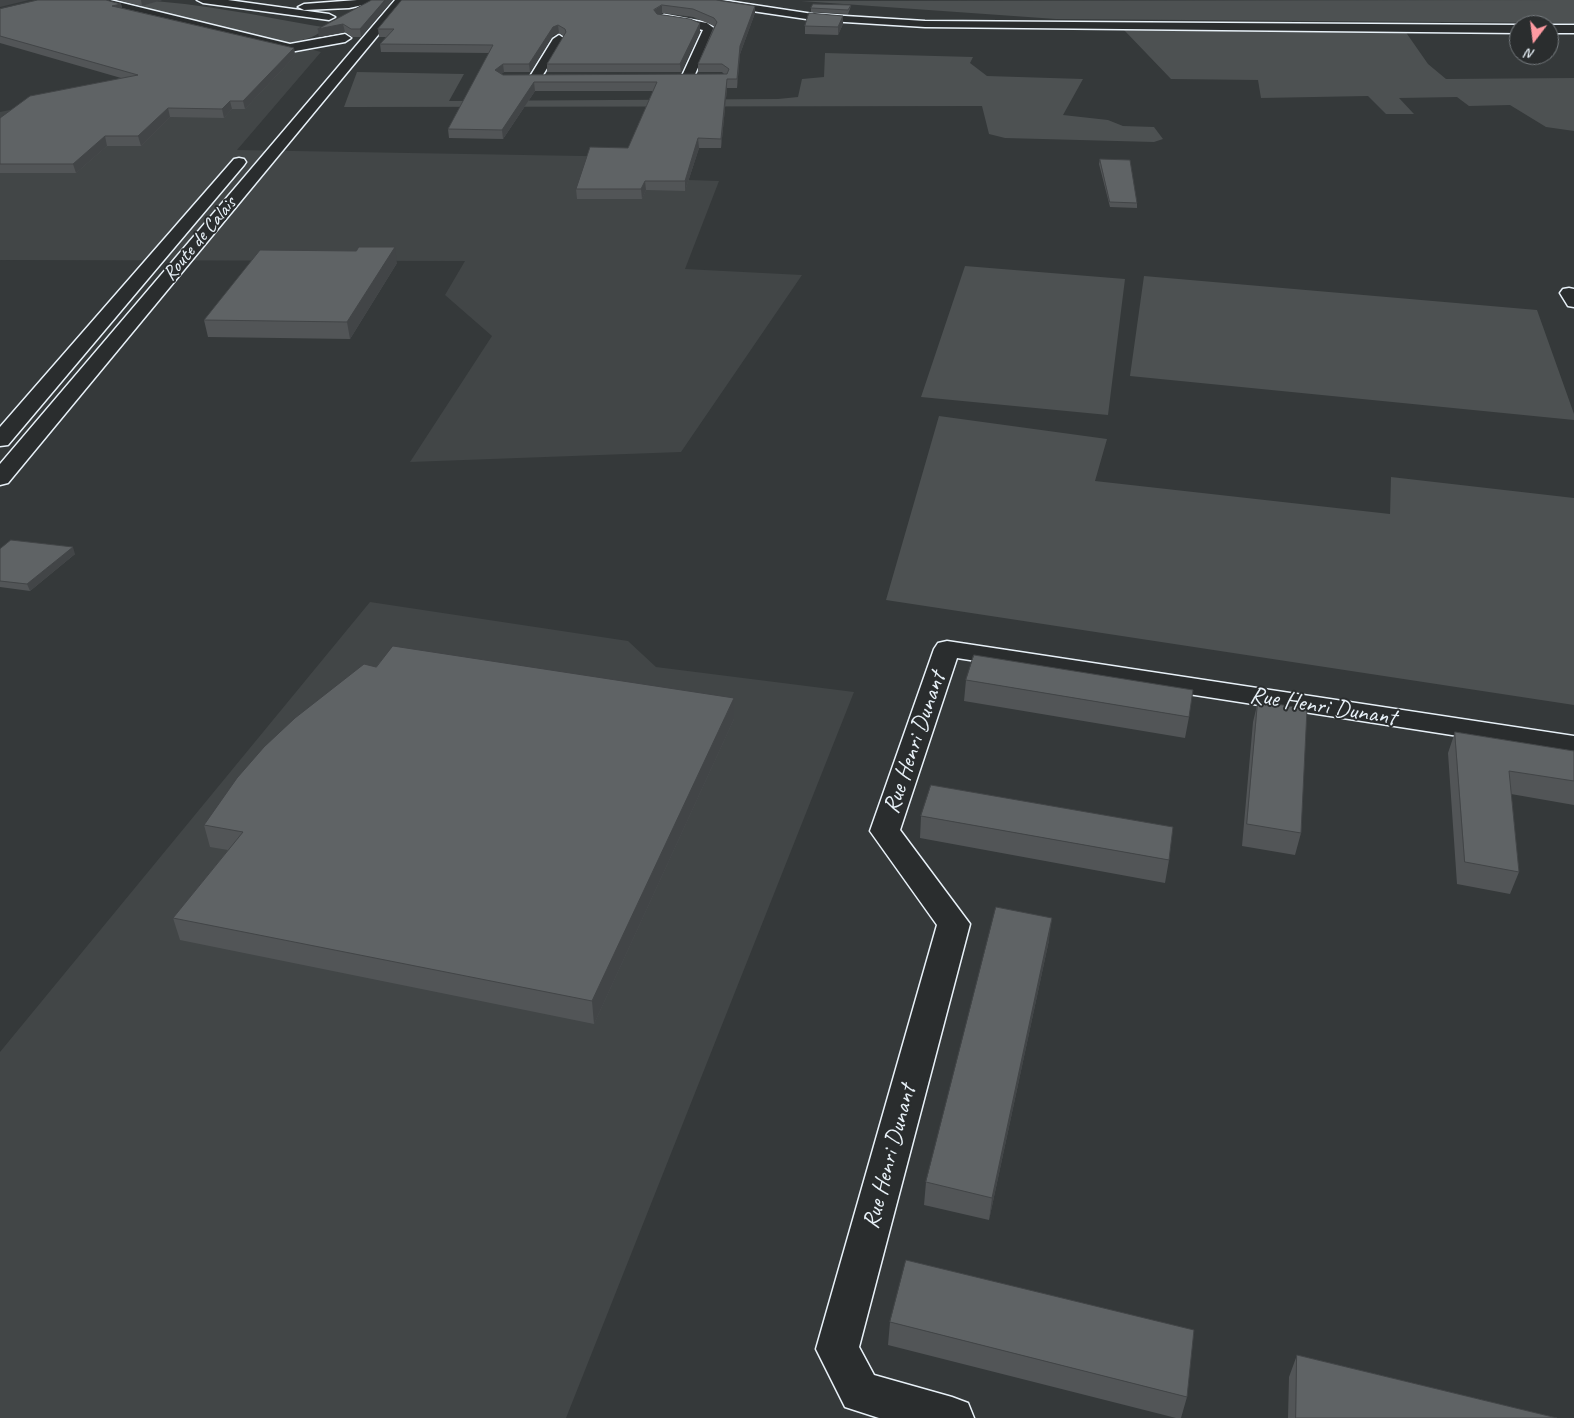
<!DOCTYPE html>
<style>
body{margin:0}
#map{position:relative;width:1574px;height:1418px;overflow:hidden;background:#35393a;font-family:Caveat,sans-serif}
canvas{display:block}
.north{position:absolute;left:1509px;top:15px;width:50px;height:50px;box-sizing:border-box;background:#2a2d2e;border:1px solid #767b7f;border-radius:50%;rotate:195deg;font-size:14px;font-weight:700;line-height:20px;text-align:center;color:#e8f1f8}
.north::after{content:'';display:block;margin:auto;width:18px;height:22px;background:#ff9aa2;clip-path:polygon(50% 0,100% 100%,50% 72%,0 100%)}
</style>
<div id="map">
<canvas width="1574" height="1418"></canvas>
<div class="north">N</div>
</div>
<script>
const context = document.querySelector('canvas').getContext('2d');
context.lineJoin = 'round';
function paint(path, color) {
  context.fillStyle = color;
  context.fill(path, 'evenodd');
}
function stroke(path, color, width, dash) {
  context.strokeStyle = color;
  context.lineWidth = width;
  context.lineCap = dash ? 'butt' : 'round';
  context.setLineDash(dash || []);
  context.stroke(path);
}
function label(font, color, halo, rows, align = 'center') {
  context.font = font + ' Caveat,sans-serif';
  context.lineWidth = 4;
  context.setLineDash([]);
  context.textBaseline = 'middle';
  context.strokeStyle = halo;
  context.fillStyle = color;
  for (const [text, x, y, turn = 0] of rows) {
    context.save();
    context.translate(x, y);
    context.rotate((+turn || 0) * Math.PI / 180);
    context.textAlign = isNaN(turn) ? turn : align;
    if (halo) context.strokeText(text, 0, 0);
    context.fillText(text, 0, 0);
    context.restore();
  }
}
paint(new Path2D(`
 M 310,49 L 321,52 L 237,150 L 640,157 L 629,178 L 719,181 L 685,269 L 802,275 L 681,452 L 410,462 L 492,336 L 445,295 L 465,261 L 0,260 L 0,112 Z
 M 370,602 L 628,641 L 656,667 L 854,692 L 566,1418 L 0,1418 L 0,1052 Z`), '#424647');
paint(new Path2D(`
 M 122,0 C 189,0 257,16 323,27 C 318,39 300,40 288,43 L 115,2 Z
 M 1574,0 L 1574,23 L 1056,19 L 801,1 Z
 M 1124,30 L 1405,31 L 1428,64 L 1446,79 L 1574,78 L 1574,131 L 1546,127 L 1510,105 L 1469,106 L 1457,97 L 1399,98 L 1414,114 L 1386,114 L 1368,96 L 1261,98 L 1258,80 L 1171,79 Z
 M 825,53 L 973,57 L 970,63 L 987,76 L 1083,79 L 1063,115 L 1108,120 L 1123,126 L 1154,127 L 1163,139 L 1154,142 L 1005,138 L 989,134 L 982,106 L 344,107 L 357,72 L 464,74 L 449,101 L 778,99 L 798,97 L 802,79 L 824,77 Z
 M 965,266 L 1125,279 L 1108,415 L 921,397 Z
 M 1144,276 L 1537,310 L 1574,414 L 1574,420 L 1130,376 Z
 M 939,416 L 1107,439 L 1095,481 L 1390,514 L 1391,477 L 1574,498 L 1574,705 L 886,600 Z`), '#4d5152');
const minor = new Path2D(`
 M 91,0 L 110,0 L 290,44 L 345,34 L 351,38 L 345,42 L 290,52 L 93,2 Z
 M 197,0 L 228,0 L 329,14 L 335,17 L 329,20 L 203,3 Z
 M 664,15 L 707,23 L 715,29 L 692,81 L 682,81 L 681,78 L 703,30 L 660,20 L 658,18 Z
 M 559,35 L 565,39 L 541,78 L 540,81 L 530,81 L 529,78 L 553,39 Z
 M 1569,288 L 1574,289 L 1574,307 L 1568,306 L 1560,293 L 1563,289 Z
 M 947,641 L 1574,736 L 1574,754 L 957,658 L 900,830 L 970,924 L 859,1347 L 874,1375 L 952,1397 L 968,1403 L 974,1418 L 879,1418 L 845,1407 L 816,1349 L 937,925 L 870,831 L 934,649 L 938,643 Z`);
const major = new Path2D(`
 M 357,0 L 379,0 L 377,2 L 349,8 L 304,10 L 298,7 L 304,4 Z
 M 395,0 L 407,0 L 8,483 L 0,485 L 0,464 Z
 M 692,0 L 721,0 L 813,14 L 925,21 L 1519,25 L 1519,33 L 925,27 L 813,20 L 698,3 Z
 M 1549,25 L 1574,25 L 1574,33 L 1549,33 Z
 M 239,158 L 244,159 L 246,162 L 244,165 L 8,445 L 0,446 L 0,427 L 234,159 Z`);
stroke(minor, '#e8f1f8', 3);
stroke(major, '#e8f1f8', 3);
paint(minor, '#2a2d2e');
paint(major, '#2a2d2e');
paint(new Path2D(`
 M 118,0 L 162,0 L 142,6 Z
 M 372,0 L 361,37 L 352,37 L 345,32 L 319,37 L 318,29 Z
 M 402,0 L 755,6 L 755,13 L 740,54 L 737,88 L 727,88 L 721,148 L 699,148 L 685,191 L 646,190 L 642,199 L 577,199 L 576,189 L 628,148 L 653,91 L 535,91 L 503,139 L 449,138 L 448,129 L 489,53 L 381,52 L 380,44 L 386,37 L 379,37 L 378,29 ZM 662,13 L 693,17 L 714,26 L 698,64 L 698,72 L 722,72 L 724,74 L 503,75 L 501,74 L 504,72 L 530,72 L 553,35 L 559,33 L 564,36 L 547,64 L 547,72 L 681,72 L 700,31 L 660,14 Z
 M 121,4 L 122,8 L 294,48 L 295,56 L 245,109 L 232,109 L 224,118 L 170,117 L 141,146 L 107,146 L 76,173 L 0,173 L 0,118 L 121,78 L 0,43 L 0,9 Z
 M 851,5 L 850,9 L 848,14 L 811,12 L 811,8 Z
 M 843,16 L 843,24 L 838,35 L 805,34 L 805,26 Z
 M 1100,159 L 1137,203 L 1137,208 L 1110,207 L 1099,164 Z
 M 397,263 L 350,339 L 208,337 L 204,320 Z
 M 0,549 L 75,554 L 30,591 L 0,587 Z
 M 376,667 L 734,698 L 734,719 L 594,1024 L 180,940 L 173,918 L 228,850 L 210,847 L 204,825 Z
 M 966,680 L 1189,717 L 1185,738 L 964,701 Z
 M 1258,701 L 1301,833 L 1295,855 L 1242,846 L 1253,722 Z
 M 1455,732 L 1574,751 L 1574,805 L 1511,794 L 1519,872 L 1510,894 L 1457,884 L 1448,753 Z
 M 921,816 L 1169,860 L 1165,883 L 920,838 Z
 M 1049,940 L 989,1220 L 924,1205 L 926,1182 Z
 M 890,1322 L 1187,1397 L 1181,1418 L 1176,1418 L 888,1345 Z
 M 1297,1355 L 1557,1418 L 1288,1418 L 1289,1377 Z`), '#525557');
paint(new Path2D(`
 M 0,0 L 29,0 L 0,7 Z
 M 141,0 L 162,0 L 142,6 Z
 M 385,0 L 393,0 L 361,37 L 360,29 Z
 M 121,4 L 123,11 L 112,6 Z
 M 662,5 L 662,13 L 654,18 L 654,10 Z
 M 755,6 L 755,13 L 740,54 L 737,88 L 737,79 L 740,46 Z
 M 843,16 L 843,24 L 838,35 L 838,27 Z
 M 700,23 L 700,31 L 681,72 L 680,64 Z
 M 343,24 L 345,32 L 319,37 L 318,29 Z
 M 558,25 L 559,33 L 553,35 L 530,72 L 529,64 L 553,27 Z
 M 294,48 L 295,56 L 245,109 L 243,101 Z
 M 503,64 L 504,72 L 496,79 L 495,70 Z
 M 727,79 L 727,88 L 721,148 L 721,139 Z
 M 534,82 L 535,91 L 503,139 L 502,130 Z
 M 230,101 L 232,109 L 224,118 L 222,109 Z
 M 168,108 L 170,117 L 141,146 L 138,136 Z
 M 105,136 L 107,146 L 76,173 L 73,164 Z
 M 698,138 L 699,148 L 685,191 L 685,181 Z
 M 645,181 L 646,190 L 642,199 L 641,189 Z
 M 395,247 L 397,263 L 350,339 L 347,322 Z
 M 73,547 L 75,554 L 30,591 L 27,584 Z
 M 734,698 L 734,719 L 594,1024 L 592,1001 Z
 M 1052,918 L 1049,940 L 989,1220 L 992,1198 Z`), '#424547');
const building = new Path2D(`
 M 38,0 L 106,0 L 121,4 L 112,6 L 294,48 L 243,101 L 230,101 L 222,109 L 168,108 L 138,136 L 105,136 L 73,164 L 0,164 L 0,118 L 30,96 L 138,75 L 0,36 L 0,9 Z
 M 372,0 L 385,0 L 360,29 L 351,29 L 343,24 L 318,29 Z
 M 402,0 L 716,0 L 755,6 L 740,46 L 737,79 L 727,79 L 721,139 L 698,138 L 685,181 L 645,181 L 641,189 L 576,189 L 590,147 L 628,148 L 657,82 L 534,82 L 502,130 L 448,129 L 493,45 L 380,44 L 394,29 L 378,29 ZM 662,5 L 693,9 L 714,18 L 717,22 L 698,64 L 722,64 L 729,69 L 727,74 L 503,75 L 495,70 L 503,64 L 529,64 L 553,27 L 558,25 L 565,29 L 566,32 L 547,64 L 680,64 L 700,23 L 690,19 L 657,14 L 654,10 Z
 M 813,4 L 851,5 L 848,10 L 811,8 Z
 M 809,13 L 843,16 L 838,27 L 805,26 Z
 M 1100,159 L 1130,160 L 1137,203 L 1110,202 Z
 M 359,247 L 395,247 L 347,322 L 204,320 L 260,250 L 356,251 Z
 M 11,540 L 73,547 L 27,584 L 0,581 L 0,549 Z
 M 393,646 L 734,698 L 592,1001 L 173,918 L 243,832 L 204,825 L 237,778 L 264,747 L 295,718 L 364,664 L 376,667 Z
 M 974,655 L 1193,690 L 1189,717 L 966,680 Z
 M 1258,701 L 1307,709 L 1301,833 L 1247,824 Z
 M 1455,732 L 1574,751 L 1574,781 L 1509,771 L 1519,872 L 1465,862 Z
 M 931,785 L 1173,827 L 1169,860 L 921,816 Z
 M 996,907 L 1052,918 L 992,1198 L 926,1182 Z
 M 906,1260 L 1194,1330 L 1187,1397 L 890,1322 Z
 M 1297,1355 L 1557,1418 L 1296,1418 Z`);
paint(building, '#5f6365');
stroke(building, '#424547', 1);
label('20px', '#e8f1f8', '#2a2d2e', [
 ["Route de Calais",200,239,-50]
]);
label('24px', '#e8f1f8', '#2a2d2e', [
 ["Rue Henri Dunant",1323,707,9],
 ["Rue Henri Dunant",915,743,-71],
 ["Rue Henri Dunant",890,1157,-75]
]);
</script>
